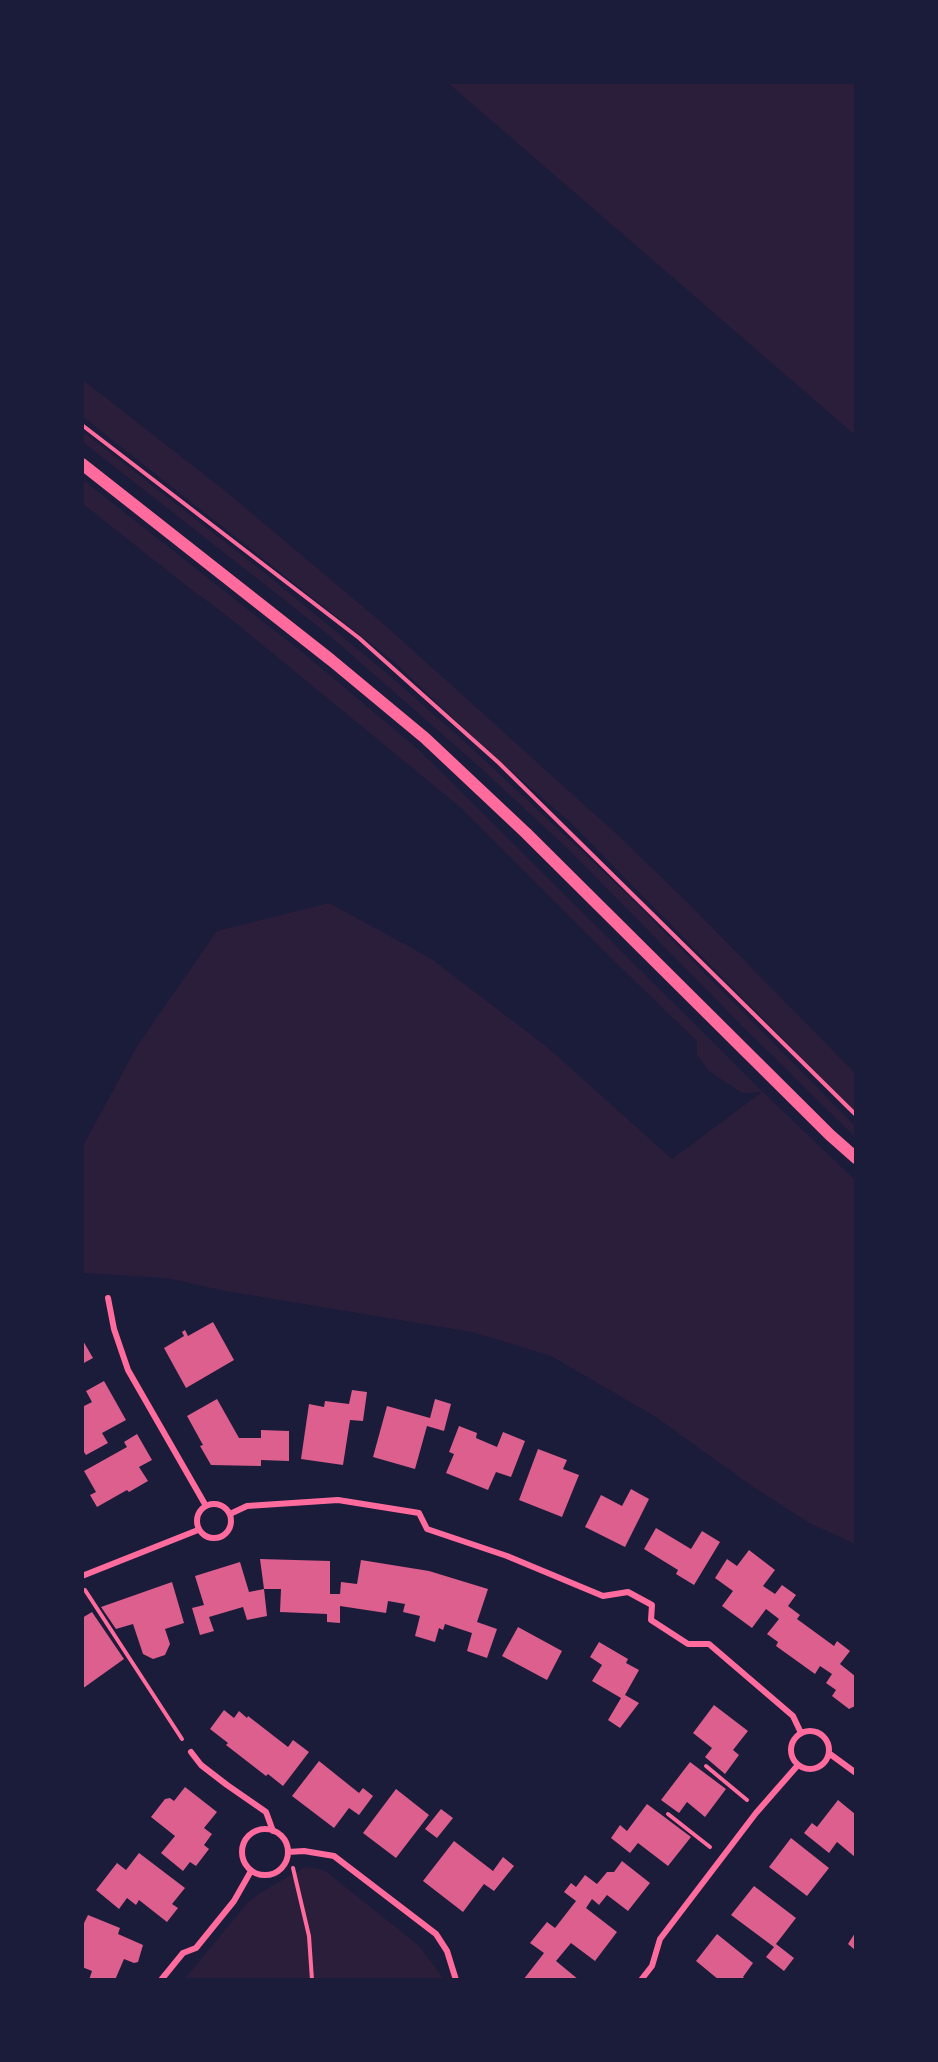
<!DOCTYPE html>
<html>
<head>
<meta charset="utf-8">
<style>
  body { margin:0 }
  #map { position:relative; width:938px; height:2062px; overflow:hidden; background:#1b1b3a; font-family:Commissioner,sans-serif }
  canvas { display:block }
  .frame { position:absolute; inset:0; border:84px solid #1b1b3a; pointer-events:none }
</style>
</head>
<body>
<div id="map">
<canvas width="938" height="2062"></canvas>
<div class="frame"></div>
</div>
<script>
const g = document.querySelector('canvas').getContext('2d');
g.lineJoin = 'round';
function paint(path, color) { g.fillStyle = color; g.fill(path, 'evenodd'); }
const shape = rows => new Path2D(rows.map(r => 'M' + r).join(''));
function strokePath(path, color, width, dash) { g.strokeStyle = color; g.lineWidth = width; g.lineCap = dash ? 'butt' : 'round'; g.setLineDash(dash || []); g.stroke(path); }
paint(shape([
  [448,83,855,83,855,435],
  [83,380,229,494,387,627,621,838,690,905,855,1073,855,1112,571,823,485,748,393,661,83,417],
  [82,431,266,574,388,674,476,752,628,895,855,1126,855,1137,745,1029,570,851,484,771,329,635,83,442],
  [82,479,307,656,419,750,763,1092,855,1180,855,1544,809,1523,749,1484,656,1417,551,1356,472,1332,220,1290,167,1278,83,1273,83,1146,137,1046,217,931,329,903,430,958,547,1047,672,1159,762,1092,742,1093,709,1071,697,1055,697,1041,610,957,460,807,226,615,188,587,83,504],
  [306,1867,324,1870,418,1945,444,1979,184,1980,248,1902,263,1891]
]), '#2a1e3b');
paint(shape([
  [213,1322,234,1360,186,1388,164,1348,184,1336,182,1332,185,1330,188,1336],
  [82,1339,93,1358,82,1364],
  [104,1381,126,1420,102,1433,108,1443,86,1455,82,1449,82,1407,92,1402,86,1391],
  [352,1390,367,1392,363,1421,350,1420,343,1465,301,1459,309,1404,324,1407,325,1401,349,1404],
  [217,1399,239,1438,261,1438,261,1430,289,1431,289,1461,261,1460,261,1466,211,1465,200,1446,203,1445,187,1416],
  [435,1399,451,1404,444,1431,427,1426,415,1469,373,1457,387,1406,430,1418],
  [459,1426,477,1433,476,1438,497,1447,503,1432,525,1441,511,1477,496,1472,488,1490,446,1473,454,1454,449,1452],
  [137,1434,152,1460,139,1467,148,1481,129,1492,127,1490,97,1507,90,1495,96,1492,84,1471,127,1447,124,1442],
  [538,1449,567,1460,563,1469,579,1475,562,1517,519,1500],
  [631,1489,649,1499,625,1547,585,1527,601,1495,622,1506],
  [656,1528,691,1549,702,1531,720,1542,694,1585,676,1574,678,1570,644,1549],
  [749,1550,775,1570,763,1586,775,1594,782,1585,796,1595,788,1606,800,1615,797,1619,834,1646,837,1641,850,1651,840,1664,855,1676,855,1706,849,1709,832,1696,836,1690,826,1683,832,1674,820,1666,815,1674,776,1646,778,1642,767,1634,779,1619,766,1609,752,1628,722,1606,733,1591,715,1578,727,1559,737,1566],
  [260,1559,330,1561,330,1594,340,1594,341,1582,357,1584,361,1560,429,1571,488,1589,477,1622,497,1629,487,1658,467,1651,472,1633,445,1624,443,1630,439,1628,435,1642,415,1636,420,1616,403,1612,405,1604,388,1601,386,1613,340,1606,340,1623,327,1622,327,1614,280,1612,281,1589,264,1589,267,1616,247,1620,243,1607,209,1617,214,1631,200,1635,192,1608,204,1605,195,1576,240,1562,249,1592,264,1589],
  [172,1582,184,1623,165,1629,170,1644,165,1655,153,1659,143,1654,133,1624,116,1629,101,1607],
  [92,1612,124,1659,82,1689,82,1618],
  [518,1627,562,1651,547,1680,502,1656],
  [599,1642,628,1659,626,1663,639,1670,625,1695,639,1703,620,1728,608,1720,621,1698,592,1681,602,1665,590,1657],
  [714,1705,748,1731,733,1750,739,1755,725,1774,705,1757,712,1748,693,1733],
  [224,1710,234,1718,239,1711,247,1718,248,1716,288,1747,293,1740,309,1752,283,1786,268,1774,266,1776,226,1745,228,1743,210,1729],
  [319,1761,359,1793,363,1788,373,1796,359,1815,349,1808,334,1828,292,1796],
  [690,1762,726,1789,705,1817,687,1802,679,1813,661,1800],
  [185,1787,217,1812,204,1828,212,1834,204,1845,209,1849,196,1866,190,1862,183,1871,161,1853,175,1836,151,1817,165,1799,170,1798,174,1801],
  [396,1789,429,1815,396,1858,363,1833],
  [838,1800,855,1814,855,1857,837,1842,829,1853,804,1833,812,1823,817,1827],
  [647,1804,691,1837,668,1866,638,1843,630,1853,611,1838,620,1825,627,1831],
  [441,1809,453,1818,437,1838,425,1829],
  [791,1838,829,1868,807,1896,769,1867],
  [454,1841,493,1871,503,1857,514,1866,494,1891,484,1884,463,1912,423,1881],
  [139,1853,185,1888,172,1904,178,1908,167,1922,139,1900,136,1905,127,1898,119,1909,96,1890,117,1863,126,1870],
  [622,1861,650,1883,628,1911,607,1895,599,1905,592,1899,586,1908,617,1932,595,1961,571,1943,556,1961,579,1980,523,1980,544,1953,530,1943,547,1922,555,1928,576,1901,564,1892,571,1883,576,1887,585,1875,597,1884,607,1872,614,1872],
  [754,1886,796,1918,776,1944,794,1958,784,1971,766,1957,774,1947,731,1915],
  [88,1915,120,1928,118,1934,143,1945,138,1962,134,1963,124,1959,115,1980,89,1980,92,1971,82,1967,82,1927],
  [855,1933,855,1950,848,1944],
  [717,1934,753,1963,743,1977,746,1980,719,1980,696,1961]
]), '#dd5f8e');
strokePath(shape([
  [82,425,359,638,499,763,856,1115],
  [85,1590,182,1739],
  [706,1766,747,1800],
  [668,1814,710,1847],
  [293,1868,309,1936,312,1980]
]), '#ff6b9d', 4);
strokePath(shape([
  [108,1298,114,1329,128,1370,206,1506],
  '197 1521a17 17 0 1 1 34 0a17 17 0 1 1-34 0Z',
  [230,1514,247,1506,338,1500,413,1512,419,1513,427,1529,507,1556,603,1596,628,1592,652,1605,651,1620,688,1644,709,1644,793,1716,801,1733],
  [82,1576,198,1530],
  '791 1750a19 19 0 1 1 38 0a19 19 0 1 1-38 0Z',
  [191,1752,201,1765,227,1785,266,1812,273,1831],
  [830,1754,856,1773],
  '242 1852a23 23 0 1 1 46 0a23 23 0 1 1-46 0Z',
  [288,1852,304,1851,334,1856,436,1934,447,1951,456,1980],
  [161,1980,183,1953,196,1948,234,1901,251,1871],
  [641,1980,652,1966,660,1939,756,1813,798,1765]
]), '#ff6b9d', 6);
strokePath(shape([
  [82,464,331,660,425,738,526,833,830,1135,856,1158]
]), '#ff6b9d', 12);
</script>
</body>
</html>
